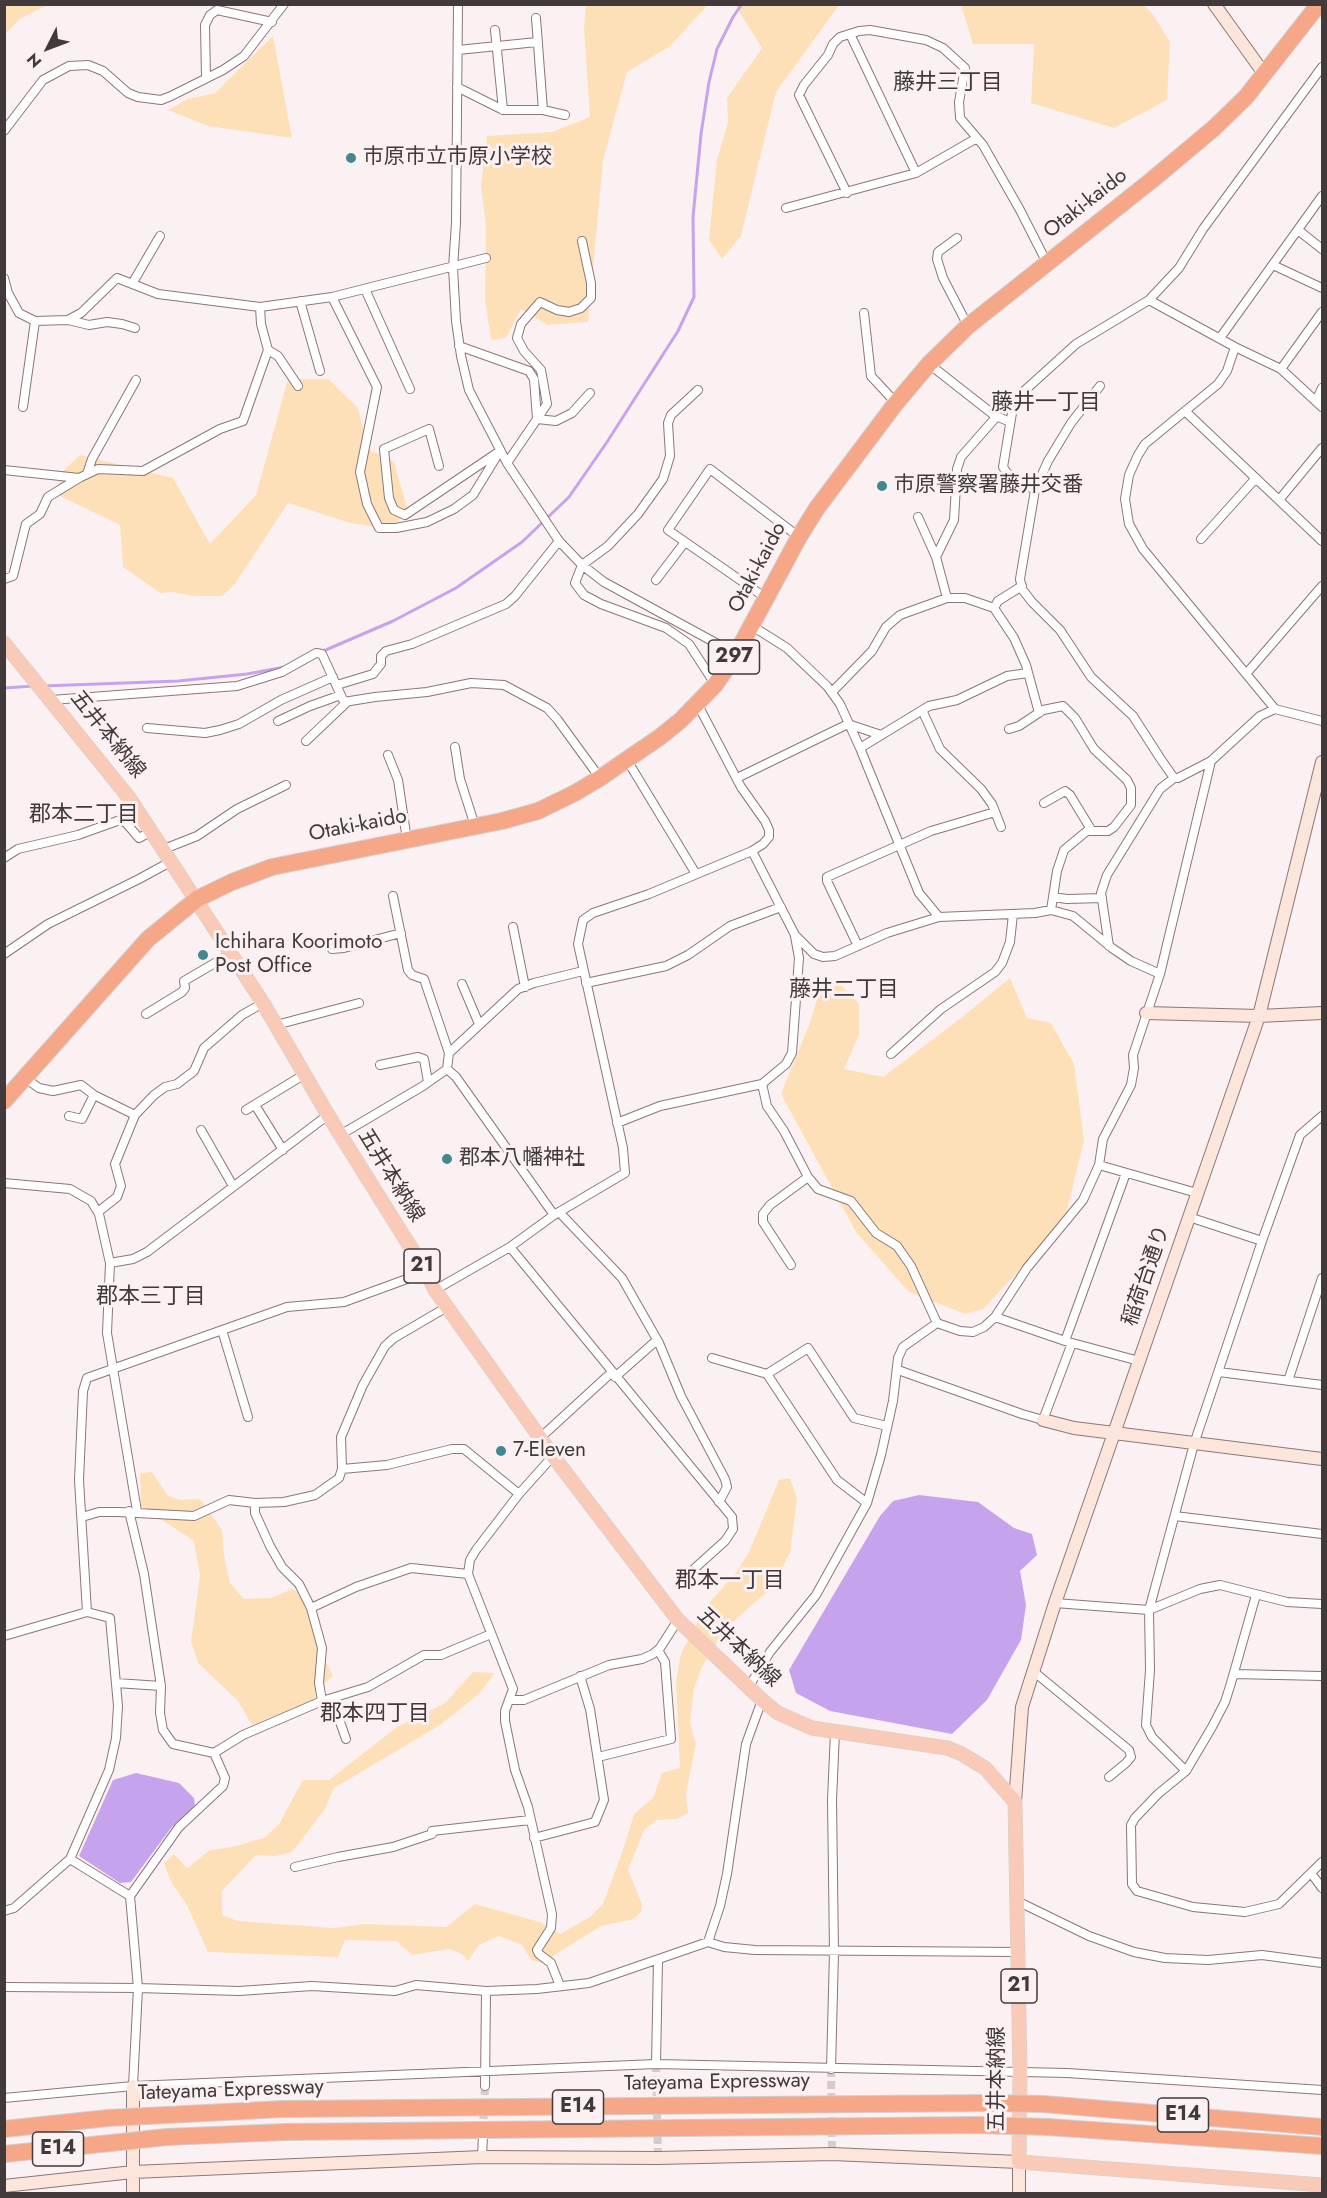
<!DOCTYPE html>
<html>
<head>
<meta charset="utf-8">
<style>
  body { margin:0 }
  #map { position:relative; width:1327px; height:2198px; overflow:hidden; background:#fcf1f2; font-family:Jost,sans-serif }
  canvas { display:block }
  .frame { position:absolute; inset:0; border:6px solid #42393a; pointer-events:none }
  .north { position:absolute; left:18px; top:18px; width:60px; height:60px; -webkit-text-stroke:4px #fcf1f2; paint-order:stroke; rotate:228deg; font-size:16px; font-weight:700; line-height:24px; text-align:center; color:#42393a }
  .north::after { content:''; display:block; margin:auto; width:21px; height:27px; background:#42393a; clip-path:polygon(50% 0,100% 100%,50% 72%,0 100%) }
</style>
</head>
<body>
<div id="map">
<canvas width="1327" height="2198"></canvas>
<div class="frame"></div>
<div class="north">N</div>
</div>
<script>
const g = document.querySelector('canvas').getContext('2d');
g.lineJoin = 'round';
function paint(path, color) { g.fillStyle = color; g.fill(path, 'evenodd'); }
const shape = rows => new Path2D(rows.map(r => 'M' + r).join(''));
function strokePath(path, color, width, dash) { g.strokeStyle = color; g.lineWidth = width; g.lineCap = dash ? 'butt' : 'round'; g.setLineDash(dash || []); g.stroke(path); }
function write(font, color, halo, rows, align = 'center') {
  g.font = font + ' Jost,"Noto Sans JP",sans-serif'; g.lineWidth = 6; g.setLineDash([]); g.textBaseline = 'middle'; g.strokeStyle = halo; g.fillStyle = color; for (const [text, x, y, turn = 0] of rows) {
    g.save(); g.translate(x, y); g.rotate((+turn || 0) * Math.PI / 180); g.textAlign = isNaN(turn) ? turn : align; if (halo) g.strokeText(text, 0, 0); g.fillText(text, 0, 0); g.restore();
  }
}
paint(shape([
  [5,4,48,4,48,5,21,18,5,34],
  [1032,4,1071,6,1077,4,1144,5,1152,13,1170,42,1167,100,1114,128,1031,103,1034,44,973,44,961,5],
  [586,5,708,5,669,47,627,72,603,161,588,322,547,325,521,309,506,338,491,340,485,300,486,227,481,185,487,136,552,132,590,117,584,29],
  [735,5,839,5,776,92,741,236,722,259,709,240,717,160,728,122,727,98,762,48],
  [273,36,292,138,208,126,168,110,188,99,215,93],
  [288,379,328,379,358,408,368,449,394,462,409,515,384,528,350,523,288,503,235,584,222,596,193,596,172,592,160,593,123,567,120,525,56,494,62,472,80,455,173,478,210,544,256,495],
  [1010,978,1027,1018,1051,1023,1074,1064,1084,1140,1064,1223,983,1309,965,1314,909,1292,856,1232,781,1094,811,1020,820,988,840,984,859,1004,859,1035,844,1069,883,1077,961,1018],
  [152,1472,168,1496,181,1500,200,1499,222,1530,224,1555,230,1583,244,1599,271,1598,292,1589,301,1594,317,1643,333,1676,316,1691,315,1699,252,1725,238,1701,198,1663,191,1641,200,1576,194,1541,141,1506,140,1473],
  [790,1478,797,1499,790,1553,772,1587,733,1622,719,1639,702,1667,694,1688,690,1723,696,1744,686,1793,688,1813,677,1819,657,1820,644,1830,628,1870,642,1904,641,1912,634,1919,601,1926,542,1963,531,1960,522,1945,499,1936,479,1945,468,1961,462,1954,450,1949,412,1955,396,1941,345,1940,338,1957,208,1952,187,1905,171,1882,164,1863,174,1854,187,1868,210,1850,232,1847,264,1838,279,1824,303,1780,329,1780,397,1727,445,1703,473,1672,495,1673,479,1694,440,1725,334,1788,325,1809,292,1852,276,1856,256,1855,222,1891,222,1915,238,1921,334,1928,365,1924,446,1927,475,1904,540,1922,560,1934,590,1917,603,1904,623,1850,634,1814,653,1798,662,1773,680,1768,676,1680,681,1654,704,1609,737,1571,749,1552,779,1480]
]), '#fee0b8');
paint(shape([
  [919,1495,978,1502,1014,1528,1032,1534,1037,1555,1020,1571,1026,1605,1021,1640,987,1700,952,1734,830,1711,796,1693,789,1670,880,1516,893,1501],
  [136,1773,179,1783,194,1798,195,1806,171,1828,131,1882,120,1883,79,1856,113,1780]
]), '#c6a3ed');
strokePath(shape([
  [321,652,393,621,456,588,522,542,569,497,607,442,678,331,694,297,693,217,701,134,709,82,717,49,733,17,742,4],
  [43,686,178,681,247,674,285,667],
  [4,688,34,686]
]), '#c6a3ed', 3);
strokePath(shape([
  [656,2064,658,2158],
  [831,2069,832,2154],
  [483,2131,485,2086]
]), '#d7cccd', 8, [8, 4]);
const street = shape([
  [458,4,456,223,453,268,456,321,461,356,469,390,507,463,559,541,582,565,604,582,736,654],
  [536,18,543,110],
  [495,30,503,110],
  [850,34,916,173],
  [458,50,537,42],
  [206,78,205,25,210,15,217,10,272,22],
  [457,87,503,110,543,110,565,115],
  [4,131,43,80,69,66,88,65,103,71,128,93,138,97,161,100,171,96,223,70,244,56,284,4],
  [847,193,799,95,804,85,828,55,833,44,840,37,859,31,870,30,926,40,943,48,965,68,959,102,960,118,983,145,1020,210,1047,263],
  [786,208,916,173,977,138],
  [1298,230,1322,249],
  [957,238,938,252,937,259,943,278,968,326],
  [582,241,591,283,591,298,581,308,569,312,557,310,540,302,521,324,517,338,524,351,541,370,547,404,537,419,556,421,572,413,590,393],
  [1273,265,1322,288],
  [4,278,8,293,19,313,35,321,68,320,81,313,117,278,158,294,260,307,332,297,486,258],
  [132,284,160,236],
  [365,289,410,389],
  [332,297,377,387,360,472,367,504,379,528,396,528,427,522,454,509,473,495,500,451],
  [1149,300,1235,347,1281,369,1322,407],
  [300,301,320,371],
  [864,313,871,376,896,403],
  [68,320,89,325,107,322,122,324,135,328],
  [1220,338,1322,196],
  [459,346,529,371,534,379,537,419,507,463],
  [1235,347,1227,371,1218,384,1145,444,1138,455,1129,475,1125,499,1129,524,1143,549,1275,709,1322,721],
  [268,350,278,356,298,386],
  [929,364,994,415,1010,422],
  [1281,369,1322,312],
  [1100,386,1071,423,1048,461,1035,490,1020,579,1022,589,1032,602,1060,630,1091,677,1133,716,1160,758,1174,778],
  [698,390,671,415,668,423,670,456,663,479,638,514,608,546,582,565,575,583,584,595,601,604,666,628,689,644,715,684],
  [1316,401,1322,388],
  [23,407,35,321],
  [1185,411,1322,541],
  [439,466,429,429,384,449,389,498,394,510,405,515,497,453],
  [4,470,79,478],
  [87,474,92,459,136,380],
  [1035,490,1007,473,1003,467,1012,413,1023,392,1076,344,1149,300,1179,268,1203,229,1322,67],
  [1279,500,1322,448],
  [918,517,936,557],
  [1201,539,1256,478],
  [4,579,13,576,26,524,40,514,48,497,79,478,98,469,143,471,220,429,243,421,268,350,261,324,260,307],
  [656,580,685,542],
  [766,598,668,530,710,469,799,537],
  [947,598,936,557,954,520,957,469,961,457,997,416],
  [994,608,998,601,1022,586],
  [752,626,787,648,827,686,840,704,860,748,919,893,939,917],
  [1246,674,1322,586],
  [337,685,373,674,381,664,381,656,386,651,412,644,506,604,515,596,559,541],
  [832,692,872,651,886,627,900,615,947,598,965,598,994,608,1014,638,1026,665,1039,713],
  [51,700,237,686,282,672,316,653,322,654,344,702,375,697,427,692,471,683,504,685,547,708,557,719,600,778],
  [922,710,940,749,981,789,992,804,1001,827],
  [278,721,310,706,341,695],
  [147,728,205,733,220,730,239,724,281,700,333,677],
  [1009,729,1019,726,1043,710,1063,706,1075,718,1094,749,1127,780,1131,788,1131,805,1114,827,1108,831,1087,831,1064,850,1057,871,1051,910],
  [306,741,346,703],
  [455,747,460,779,475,826],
  [860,748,929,706,957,700,1007,676,1028,673],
  [388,755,398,780,407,840],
  [627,760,696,874],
  [737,778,848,724,881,735],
  [1044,803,1065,791,1070,795,1092,831],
  [164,849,197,836,237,809,286,785],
  [752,851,795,935,814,954,823,957,835,956,887,933,939,917,1035,913,1051,910,1073,916,1112,948,1131,961,1160,974],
  [4,858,18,849,78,835,120,820,126,823,139,838,152,831],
  [393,896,408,970,412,975,424,979,449,1053],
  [1053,897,1067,899,1102,898],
  [513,927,525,987],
  [858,946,827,881,827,877,931,831,995,812],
  [1109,946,1101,893,1107,875,1160,789,1174,778,1178,778,1211,761,1260,716,1275,709],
  [332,949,344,948,401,933],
  [4,954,48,924,139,879,172,861],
  [586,983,666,966,688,955,730,926,781,907],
  [462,984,479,1024],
  [146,1014,182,992,185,988,184,981,232,953],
  [276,1025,359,1003],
  [891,1054,941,1009,995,972,1002,963,1010,942,1013,914],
  [380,1065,418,1057,424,1059,428,1082],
  [447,1069,456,1077,554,1215],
  [447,1069,449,1053,518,989,534,983,583,971],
  [25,1078,39,1088,53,1091,81,1085,94,1095,135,1115],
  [762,1084,767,1106,784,1131,808,1177,818,1189,851,1201,876,1233,897,1246,911,1266,937,1323,960,1331,973,1332,984,1327,995,1317,1027,1268,1083,1200,1099,1165,1103,1139,1131,1085,1134,1068,1133,1055,1160,974,1211,761],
  [255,1105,283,1150],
  [246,1110,305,1074],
  [69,1116,82,1119,94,1095],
  [617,1123,660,1106,762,1084,786,1064,792,1053,799,958,795,936],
  [201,1130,233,1186],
  [340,1135,423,1086,447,1069],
  [1099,1165,1197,1193],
  [4,1183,70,1189,91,1201,99,1214,110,1263,107,1333,137,1511],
  [98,1212,117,1197,121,1186,115,1164,135,1115,154,1095,165,1087,177,1084,194,1071,204,1048,242,1015,263,1003],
  [559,1212,622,1278,659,1343,681,1396,725,1479,727,1487,719,1502],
  [1189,1217,1262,1241],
  [510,1247,732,1517,733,1529,725,1541,695,1568],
  [110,1263,133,1259,147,1252,328,1115],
  [791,1265,763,1222,763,1214,770,1205,808,1177],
  [435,1290,510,1247,554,1215,625,1173,623,1148,578,944,583,920,593,913,649,894,752,851,763,844,769,837,769,830,765,821,741,787,698,705],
  [995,1317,1065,1341,1139,1361],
  [222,1330,248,1417],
  [1065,1341,1126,1173],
  [712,1358,767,1374,837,1480,867,1503],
  [898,1370,1022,1414,1043,1420,1072,1343],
  [1219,1372,1322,1385],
  [767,1374,808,1348,854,1418,887,1426],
  [615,1377,657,1340],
  [1288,1381,1322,1278],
  [540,1438,612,1372],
  [553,1456,519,1494,476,1550,470,1560,468,1574,513,1689,505,1711,505,1721,515,1770,528,1807,552,1914,551,1928,537,1950,539,1954,551,1963,560,1986],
  [342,1469,387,1465,452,1449,464,1449,519,1494],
  [255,1503,255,1513,270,1546,282,1567,299,1584,311,1608,322,1648,319,1683,322,1701],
  [129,1511,144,1574,157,1660,161,1686,160,1713,163,1730,173,1744,214,1753,243,1735,322,1701,368,1687,424,1655,441,1655,491,1634],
  [1175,1516,1322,1534],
  [82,1517,99,1512,118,1512,194,1516,229,1500,255,1503,284,1502,315,1495,339,1478,342,1469,341,1437,363,1385,385,1346,394,1338,447,1307],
  [1256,1595,1231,1683,1225,1702,1212,1727,1186,1771,1158,1794,1135,1818,1131,1825,1132,1884,1137,1891,1193,1907,1245,1912,1279,1904,1322,1862],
  [1055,1603,1149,1610,1200,1589,1220,1585,1287,1602,1322,1604],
  [311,1608,356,1587,411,1568,468,1574],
  [87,1612,79,1480,83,1391,87,1378,287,1307,344,1302,426,1272],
  [4,1636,87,1612,110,1618,118,1706,116,1738,109,1770,70,1859,14,1908,4,1911],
  [1033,1671,1129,1750,1131,1757,1126,1763,1109,1777],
  [1234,1674,1322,1676],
  [116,1683,161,1686],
  [748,1688,770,1652,816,1595,867,1503,881,1455,893,1401,898,1358,903,1347,937,1323],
  [332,1699,346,1739],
  [510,1700,524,1700,609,1665,642,1659,653,1654,660,1648,678,1620],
  [598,1757,671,1739,665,1662,658,1650],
  [1186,1771,1152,1737,1146,1725,1150,1670,1149,1610,1194,1444,1262,1241,1300,1135,1322,1116],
  [432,1831,530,1820],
  [534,1838,595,1822,604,1800,590,1709,580,1676],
  [70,1859,130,1896],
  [295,1867,338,1857,393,1847,432,1834],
  [1311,1873,1322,1888],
  [1017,1901,1089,1936,1134,1952,1165,1958,1208,1960,1262,1955,1322,1963],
  [708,1942,720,1906,727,1874,746,1744,762,1700],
  [4,1987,138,1988,239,1991,312,1986,395,1991,416,1985,486,1991,537,1989,589,1983,708,1942,724,1947,755,1950,1018,1952],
  [656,2064,658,1960],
  [831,2069,834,1952,832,1800,835,1732],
  [133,2086,138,1988,130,1896,179,1827,223,1786,225,1778,214,1753],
  [485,2086,486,1991],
  [4,2098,133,2086,656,2064,1067,2073,1322,2090],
  [482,2157,483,2135]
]);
const secondary = shape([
  [1214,4,1265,75],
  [1146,1013,1259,1016,1322,1013],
  [1043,1420,1074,1428,1322,1459],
  [1015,1802,1022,1707,1055,1603,1259,1016,1322,762],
  [4,2186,133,2172,482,2157,658,2158,832,2154,1019,2162,1019,2194],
  [133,2194,133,2086]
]);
const primary = shape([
  [4,643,130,799,263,1003,328,1115,426,1272,435,1290,553,1456,678,1620,762,1700,778,1713,812,1728,947,1748,960,1753,985,1768,1015,1802,1020,2072,1019,2162,1322,2185]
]);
const highway = shape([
  [4,1101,148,939,197,899,232,882,272,867,502,821,538,811,575,793,600,778,660,737,681,720,715,685,736,654,799,537,817,508,896,403,929,364,968,326,1152,180,1214,128,1246,97,1319,4],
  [1043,2104,1322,2127],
  [167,2115,283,2109,989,2103],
  [1048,2127,1322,2146],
  [4,2129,108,2118],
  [167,2137,285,2132,976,2125],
  [4,2154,111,2143]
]);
strokePath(street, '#8c7678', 10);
strokePath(secondary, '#8c7678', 14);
strokePath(primary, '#d2cfd0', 15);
strokePath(highway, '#d2cfd0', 18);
strokePath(street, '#fff', 8);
strokePath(secondary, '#fce5db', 12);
strokePath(primary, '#f9cab7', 14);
strokePath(highway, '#f5a787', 16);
const highwayBridge = shape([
  [989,2103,1043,2104],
  [108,2118,167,2115],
  [976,2125,1048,2127],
  [111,2143,167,2137]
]);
strokePath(highwayBridge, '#d2cfd0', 18, []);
strokePath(highwayBridge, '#f5a787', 16);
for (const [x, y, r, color] of [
  [351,158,6,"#428892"],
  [882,486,6,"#428892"],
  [203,955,6,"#428892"],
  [447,1159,6,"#428892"],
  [501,1451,6,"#428892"]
]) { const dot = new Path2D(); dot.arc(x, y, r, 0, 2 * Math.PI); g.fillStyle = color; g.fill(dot); strokePath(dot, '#fcf1f2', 2); }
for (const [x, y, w] of [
  [734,657,51],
  [422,1266,36],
  [1019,1986,36],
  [578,2107,51],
  [1183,2115,51],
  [58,2149,51]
]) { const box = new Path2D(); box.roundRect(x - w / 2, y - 17, w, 34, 4.5); g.fillStyle = '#fcf1f2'; g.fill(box); strokePath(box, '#42393a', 1.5); }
write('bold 20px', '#42393a', null, [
  ["297",734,657],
  ["21",422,1266],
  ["21",1019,1986],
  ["E14",578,2107],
  ["E14",1183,2115],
  ["E14",58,2149]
]);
write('21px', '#42393a', '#fcf1f2', [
  ["市原市立市原小学校",363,158],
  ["市原警察署藤井交番",894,486],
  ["Ichihara Koorimoto",215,943],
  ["Post Office",215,967],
  ["郡本八幡神社",459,1159],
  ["7-Eleven",513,1451]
], 'left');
write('21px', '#42393a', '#fcf1f2', [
  ["Otaki-kaido",1086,204,-38],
  ["Otaki-kaido",758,568,-62],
  ["五井本納線",107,735,51],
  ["Otaki-kaido",358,826,-11],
  ["五井本納線",390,1176,58],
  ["稲荷台通り",1147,1276,-71],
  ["五井本納線",738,1648,43],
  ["五井本納線",998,2079,-90],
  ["Tateyama Expressway",717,2083,-1],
  ["Tateyama Expressway",231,2091,-2]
]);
write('22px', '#42393a', '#fcf1f2', [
  ["藤井三丁目",948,84],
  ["藤井一丁目",1046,404],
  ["郡本二丁目",84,816],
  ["藤井二丁目",844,991],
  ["郡本三丁目",151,1298],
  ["郡本一丁目",730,1582],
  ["郡本四丁目",375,1715]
]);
</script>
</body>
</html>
